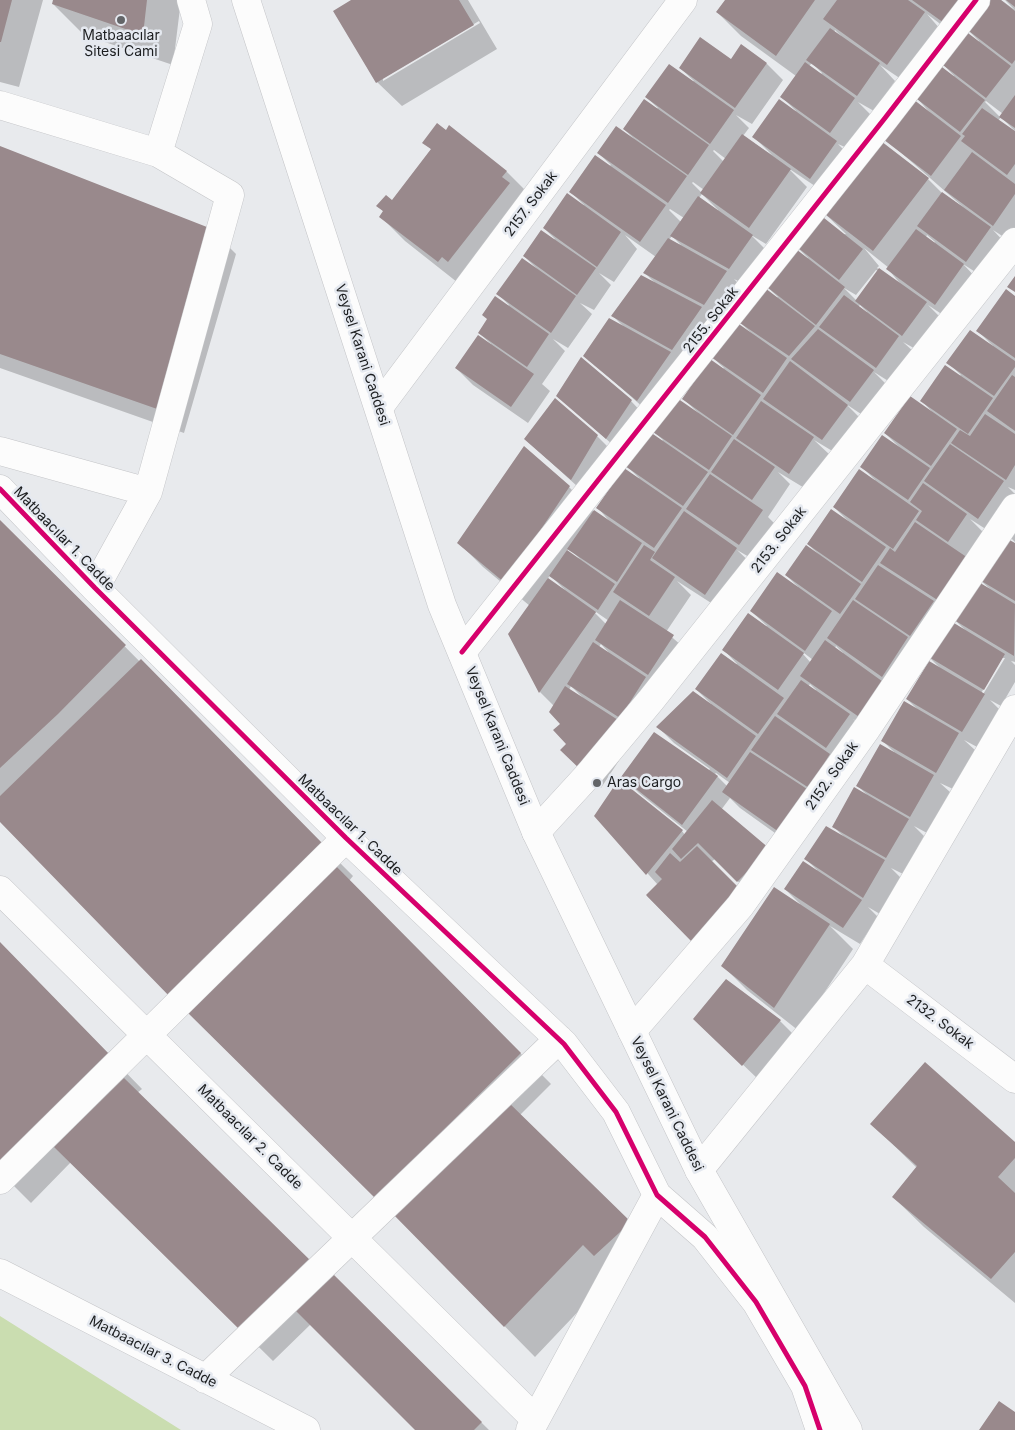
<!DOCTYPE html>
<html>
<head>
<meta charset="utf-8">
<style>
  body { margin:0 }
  canvas { display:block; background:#e8eaed }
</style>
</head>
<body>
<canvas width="1015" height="1430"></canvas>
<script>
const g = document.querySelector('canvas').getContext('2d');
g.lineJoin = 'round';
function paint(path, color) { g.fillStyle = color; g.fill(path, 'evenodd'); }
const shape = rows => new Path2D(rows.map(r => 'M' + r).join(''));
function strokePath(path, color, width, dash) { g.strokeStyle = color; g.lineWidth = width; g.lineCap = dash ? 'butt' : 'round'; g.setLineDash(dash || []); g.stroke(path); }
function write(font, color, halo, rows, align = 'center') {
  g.font = font + ' Inter,sans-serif'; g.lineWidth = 5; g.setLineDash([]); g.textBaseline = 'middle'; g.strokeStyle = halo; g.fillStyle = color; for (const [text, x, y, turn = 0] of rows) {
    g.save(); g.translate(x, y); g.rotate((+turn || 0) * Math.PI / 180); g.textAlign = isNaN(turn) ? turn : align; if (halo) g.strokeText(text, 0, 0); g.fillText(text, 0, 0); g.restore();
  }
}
paint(shape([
  [0,1316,181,1430,0,1430]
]), '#caddb0');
paint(shape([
  [0,0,43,0,19,87,0,82],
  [54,0,181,0,173,65,84,35,53,4],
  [353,0,468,0,497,49,402,106,377,82,335,11],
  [479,21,480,23,383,81,383,78],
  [726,0,1001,0,1015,10,1015,131,1001,117,998,121,1015,133,1015,234,1010,241,993,230,1007,245,983,277,963,264,980,282,952,321,928,305,942,319,919,351,903,342,915,353,893,384,874,372,889,387,867,418,846,404,864,422,839,455,814,440,830,455,806,489,778,472,790,484,768,517,779,528,756,561,737,550,753,565,722,610,677,581,691,595,666,632,690,653,665,690,648,681,662,695,601,788,562,750,568,744,554,706,540,692,509,634,530,606,483,567,459,543,569,487,594,512,611,523,598,508,639,478,627,466,663,440,652,430,698,413,684,399,724,368,712,357,751,333,739,321,778,297,764,284,808,258,794,244,846,234,822,211,928,179,943,194,963,207,881,135,932,115,915,96,954,76,941,62,959,38,927,14,941,30,904,81,880,65,895,81,874,111,858,102,871,115,847,148,838,144,853,159,827,194,788,168,807,187,766,244,751,235,768,252,746,285,734,279,743,288,721,321,708,315,717,325,689,366,676,359,686,370,654,417,584,355,623,326,613,316,654,282,645,273,656,257,625,235,637,249,614,282,599,273,611,285,594,310,580,303,592,314,568,348,553,339,565,351,542,384,550,391,528,423,473,385,456,368,491,344,479,333,509,305,498,294,537,269,524,256,555,239,544,228,584,205,571,192,611,165,598,153,634,139,624,129,658,108,646,97,694,81,680,68,731,60,767,64,783,80,752,124,736,115,749,128,743,136,772,155,754,137,796,111,782,97,796,76,741,36,717,12],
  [967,29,979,41,978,43,965,33],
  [835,30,841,36,840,37,834,32],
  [812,63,822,73,821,74,809,66],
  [986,101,1003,114,1000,117,985,102],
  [714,150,726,159,724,162,713,151],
  [693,182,704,190,702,193,692,183],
  [702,194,718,210,717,211,699,198],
  [670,209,684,218,681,222,669,210],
  [927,235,935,242,934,243,926,237],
  [672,236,681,245,669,240],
  [864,248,889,268,888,269,903,287,877,268,879,266],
  [876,270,878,271,857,301,844,288,856,295],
  [860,305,867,312,866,313,858,307],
  [569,548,580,559,566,552],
  [550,575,565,590,547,580],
  [596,612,609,621,606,624,595,613],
  [601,644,609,653,599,647],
  [571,686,583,698,569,690],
  [1005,0,1015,0,1015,10],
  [449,127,507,172,531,196,462,286,405,241,381,217,384,212,378,206,392,201,432,150,424,143,446,132],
  [0,147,212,230,236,254,184,433,0,368],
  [1015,297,1015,490,1008,487,1015,494,1015,505,995,535,970,519,983,532,1015,545,1015,662,1011,661,1015,665,1015,682,1001,706,990,700,1001,711,979,748,964,740,975,750,953,789,940,783,950,792,927,833,914,826,924,836,903,874,891,868,901,878,880,914,868,907,878,917,860,944,830,926,853,949,799,1031,747,990,723,966,800,904,785,889,817,870,806,859,844,837,834,827,867,795,858,786,894,752,883,741,917,709,907,699,940,668,928,656,887,686,902,701,879,735,853,719,866,731,796,848,740,808,730,798,721,810,785,867,755,898,715,859,711,862,757,907,708,957,647,896,658,885,596,816,682,831,685,835,688,832,639,793,623,777,708,771,710,769,674,743,658,727,711,704,696,689,737,664,724,650,767,626,751,611,798,587,786,575,819,555,808,544,848,521,834,507,875,480,862,467,899,447,885,433,933,413,922,401,961,375,948,363,993,346,978,331],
  [980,580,990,589,978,583],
  [955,620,965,630,948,621],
  [836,646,843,653,842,654,835,648],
  [804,653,813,660,811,663,803,654],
  [1002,658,1005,658,982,696,980,695],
  [810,684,816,690,815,691,808,687],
  [716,773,730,783,727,786,715,774],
  [558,396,631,401,647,418,623,454],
  [597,436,614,453,588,496,525,439],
  [0,521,353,876,349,881,551,1084,520,1115,647,1239,535,1357,407,1227,173,998,0,821],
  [1015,526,1015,542,1009,536],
  [0,943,142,1089,137,1093,311,1263,332,1275,489,1430,417,1430,311,1324,273,1361,71,1162,31,1203,0,1172],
  [780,1021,796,1037,760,1081,712,1035],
  [872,1124,1015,1144,1015,1303,924,1227,893,1197,917,1168]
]), '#0003');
paint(shape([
  [0,0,12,0,1,42,0,42],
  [53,0,147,0,143,35,52,4],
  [351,0,459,0,474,25,376,83,333,11],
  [725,0,815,0,776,56,716,12],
  [837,0,908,0,925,12,887,65,823,19],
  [912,0,960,0,944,23],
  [986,0,1001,0,1015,11,1015,60,1012,64,965,28],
  [1006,0,1015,0,1015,7],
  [830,28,880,63,857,96,806,60],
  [964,30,1011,66,986,98,939,62],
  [700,37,731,59,741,44,767,63,735,108,679,68],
  [805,62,855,98,830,133,780,97],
  [669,64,734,110,710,144,645,97],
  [938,64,985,100,960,132,913,96],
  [1015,95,1015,128,999,117],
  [909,96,961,136,931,176,879,136],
  [644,99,709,145,688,175,623,129],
  [779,99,837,141,810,179,752,137],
  [982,108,1015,131,1015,164,1007,175,961,141,965,136,962,134],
  [437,123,446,130,449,125,507,171,502,177,510,183,448,262,442,257,438,262,379,217,383,211,376,206,386,195,392,200,431,149,422,143],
  [616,126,687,176,668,203,597,153],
  [742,134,791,169,749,228,700,193],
  [877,138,929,178,873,251,821,211],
  [0,146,212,229,160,410,0,354],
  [972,152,1015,184,1015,194,993,226,944,190],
  [595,155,666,205,640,242,569,192],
  [942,192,991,227,966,262,917,226],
  [567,193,621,232,597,267,543,228],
  [698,196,753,235,729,269,670,236],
  [819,214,863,249,839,280,793,244],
  [916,229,964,264,935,305,886,269],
  [541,230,596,268,577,295,523,256],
  [668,238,727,271,704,305,643,273],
  [792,246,845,287,816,325,763,284],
  [522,258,576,296,551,333,496,294],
  [879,268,927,302,902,336,855,301],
  [641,275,702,307,672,350,611,316],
  [1015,276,1015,292,1007,287],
  [761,285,815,326,789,356,737,321],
  [1006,289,1015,296,1015,358,976,331],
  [844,295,899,336,876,368,819,327],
  [495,296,549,334,527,367,478,333,487,319,482,315],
  [609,318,671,352,637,401,583,356],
  [736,322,787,358,763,393,711,357],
  [818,329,874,370,850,402,791,359],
  [970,330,1015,361,1015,367,994,396,946,363],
  [478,335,534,374,511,407,455,368],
  [581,357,632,400,606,439,556,396],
  [710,359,761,395,733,435,682,399],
  [790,361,848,405,822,440,763,399],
  [945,365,993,398,968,434,920,401],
  [1012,375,1015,377,1015,431,987,411],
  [674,396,732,436,709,470,650,430],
  [910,396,957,429,931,466,884,433],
  [555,398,598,435,571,480,524,439],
  [761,401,814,437,789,474,736,438],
  [985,414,1015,434,1015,465,1006,480,951,443,960,430,970,436],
  [650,432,708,472,683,506,625,466],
  [882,435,930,468,908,500,860,467],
  [734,439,775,467,752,500,711,472],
  [950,444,1004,481,978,519,924,481],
  [524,446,570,486,505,583,457,543],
  [624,468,682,508,654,548,596,508],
  [859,469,919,511,893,549,833,507],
  [710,474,763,510,739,545,686,509],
  [923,483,967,514,948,542,916,520,922,511,910,502],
  [831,509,886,547,862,582,807,544],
  [594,510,642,543,617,582,567,549],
  [684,511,737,548,705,595,652,558],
  [0,520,126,645,58,714,0,768],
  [915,522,968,558,939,601,880,563,890,548,895,552],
  [1004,537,1015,543,1015,601,978,579],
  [644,545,655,552,650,560,675,577,649,616,613,592],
  [806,545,861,584,840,614,785,575],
  [567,550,615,584,598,610,549,576],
  [878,565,934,601,910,636,855,599],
  [777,572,832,611,805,651,750,611],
  [548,578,596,612,539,693,508,634],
  [977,581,1015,604,1014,656,954,620],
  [620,600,674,635,648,675,595,640],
  [853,600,908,637,882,677,827,638],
  [748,613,804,653,778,690,722,650],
  [949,620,1005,654,984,690,927,656],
  [825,640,886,684,862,719,800,676],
  [593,642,646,677,620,718,567,684],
  [721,653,784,698,758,734,695,689],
  [141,659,324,845,172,999,0,822,0,796],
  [929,661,985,694,962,732,906,699],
  [801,680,850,714,826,748,777,714],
  [565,686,618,720,584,773,560,750,566,744,553,730,560,724,549,712],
  [693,691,756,736,727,778,656,727],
  [904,701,959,733,936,773,881,741],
  [775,716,830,754,809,788,751,750],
  [654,732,718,776,682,825,621,777],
  [880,744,934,775,910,817,856,786],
  [750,752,807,789,779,832,722,792],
  [619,779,683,830,646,875,594,816],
  [854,787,909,819,886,858,832,827],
  [712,800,770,849,737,882,698,843,681,859,672,849],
  [826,826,885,860,863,898,804,859],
  [697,846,741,890,691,941,646,895,662,879,655,872,670,853,680,862],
  [329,859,521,1053,375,1198,182,1007],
  [803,861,862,900,843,928,784,889],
  [774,887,830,924,774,1008,721,966],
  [0,942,112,1057,0,1173],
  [726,979,781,1020,742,1066,693,1019],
  [925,1062,1015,1142,1015,1158,998,1177,1015,1193,1015,1252,991,1279,892,1197,917,1166,870,1124],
  [124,1078,312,1262,241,1331,54,1147],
  [505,1099,631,1222,594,1256,583,1245,504,1327,388,1209],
  [332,1273,482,1422,474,1430,415,1430,295,1310],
  [999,1401,1015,1412,1015,1430,979,1430]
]), '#99898c');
const minor = shape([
  [0,105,158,153,198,24,191,0],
  [379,407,683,0],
  [0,451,148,492,95,588],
  [0,489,95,588,346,838,564,1044,616,1112,657,1195,705,1237,756,1302,805,1386,820,1430],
  [148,492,230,195,158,153],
  [462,652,885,118,976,0],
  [536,832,590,773,651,700,1015,242],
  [0,890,535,1419],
  [865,965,1015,1079],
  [632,1031,740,906,867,728,1015,508],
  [699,1170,865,965,1015,709],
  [0,1180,346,838],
  [0,1273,306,1430],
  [205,1379,559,1039],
  [530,1430,657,1195]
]);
const major = shape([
  [246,0,442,605,536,832,699,1170,848,1430]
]);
strokePath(minor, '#c4c5c8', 29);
strokePath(major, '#c4c5c8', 29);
strokePath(minor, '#fcfcfc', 28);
strokePath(major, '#fcfcfc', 28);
strokePath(shape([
  [0,489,95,588,346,838,564,1044,616,1112,657,1195,705,1237,756,1302,805,1386,820,1430],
  [462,652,885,118,976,0]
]), '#d6006c', 5);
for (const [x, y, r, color] of [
  [121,20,5,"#636568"],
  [597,783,5,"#636568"]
]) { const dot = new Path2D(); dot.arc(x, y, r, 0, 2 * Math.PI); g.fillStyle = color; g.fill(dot); strokePath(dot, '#e5e9f0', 2); }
write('14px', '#1c1e20', '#e5e9f0', [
  ["Matbaacılar",121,36],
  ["Sitesi Cami",121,52],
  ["Aras Cargo",607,783,"left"]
]);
write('14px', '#1c1e20', '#e5e9f0', [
  ["2157. Sokak",531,204,-53],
  ["2155. Sokak",711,320,-52],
  ["Veysel Karani Caddesi",362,355,72],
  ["Matbaacılar 1. Cadde",64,539,46],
  ["2153. Sokak",779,540,-52],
  ["Veysel Karani Caddesi",497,736,68],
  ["2152. Sokak",832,776,-55],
  ["Matbaacılar 1. Cadde",350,825,44],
  ["2132. Sokak",940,1022,37],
  ["Veysel Karani Caddesi",667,1104,64],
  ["Matbaacılar 2. Cadde",250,1137,45],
  ["Matbaacılar 3. Cadde",153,1352,27]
]);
</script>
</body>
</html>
